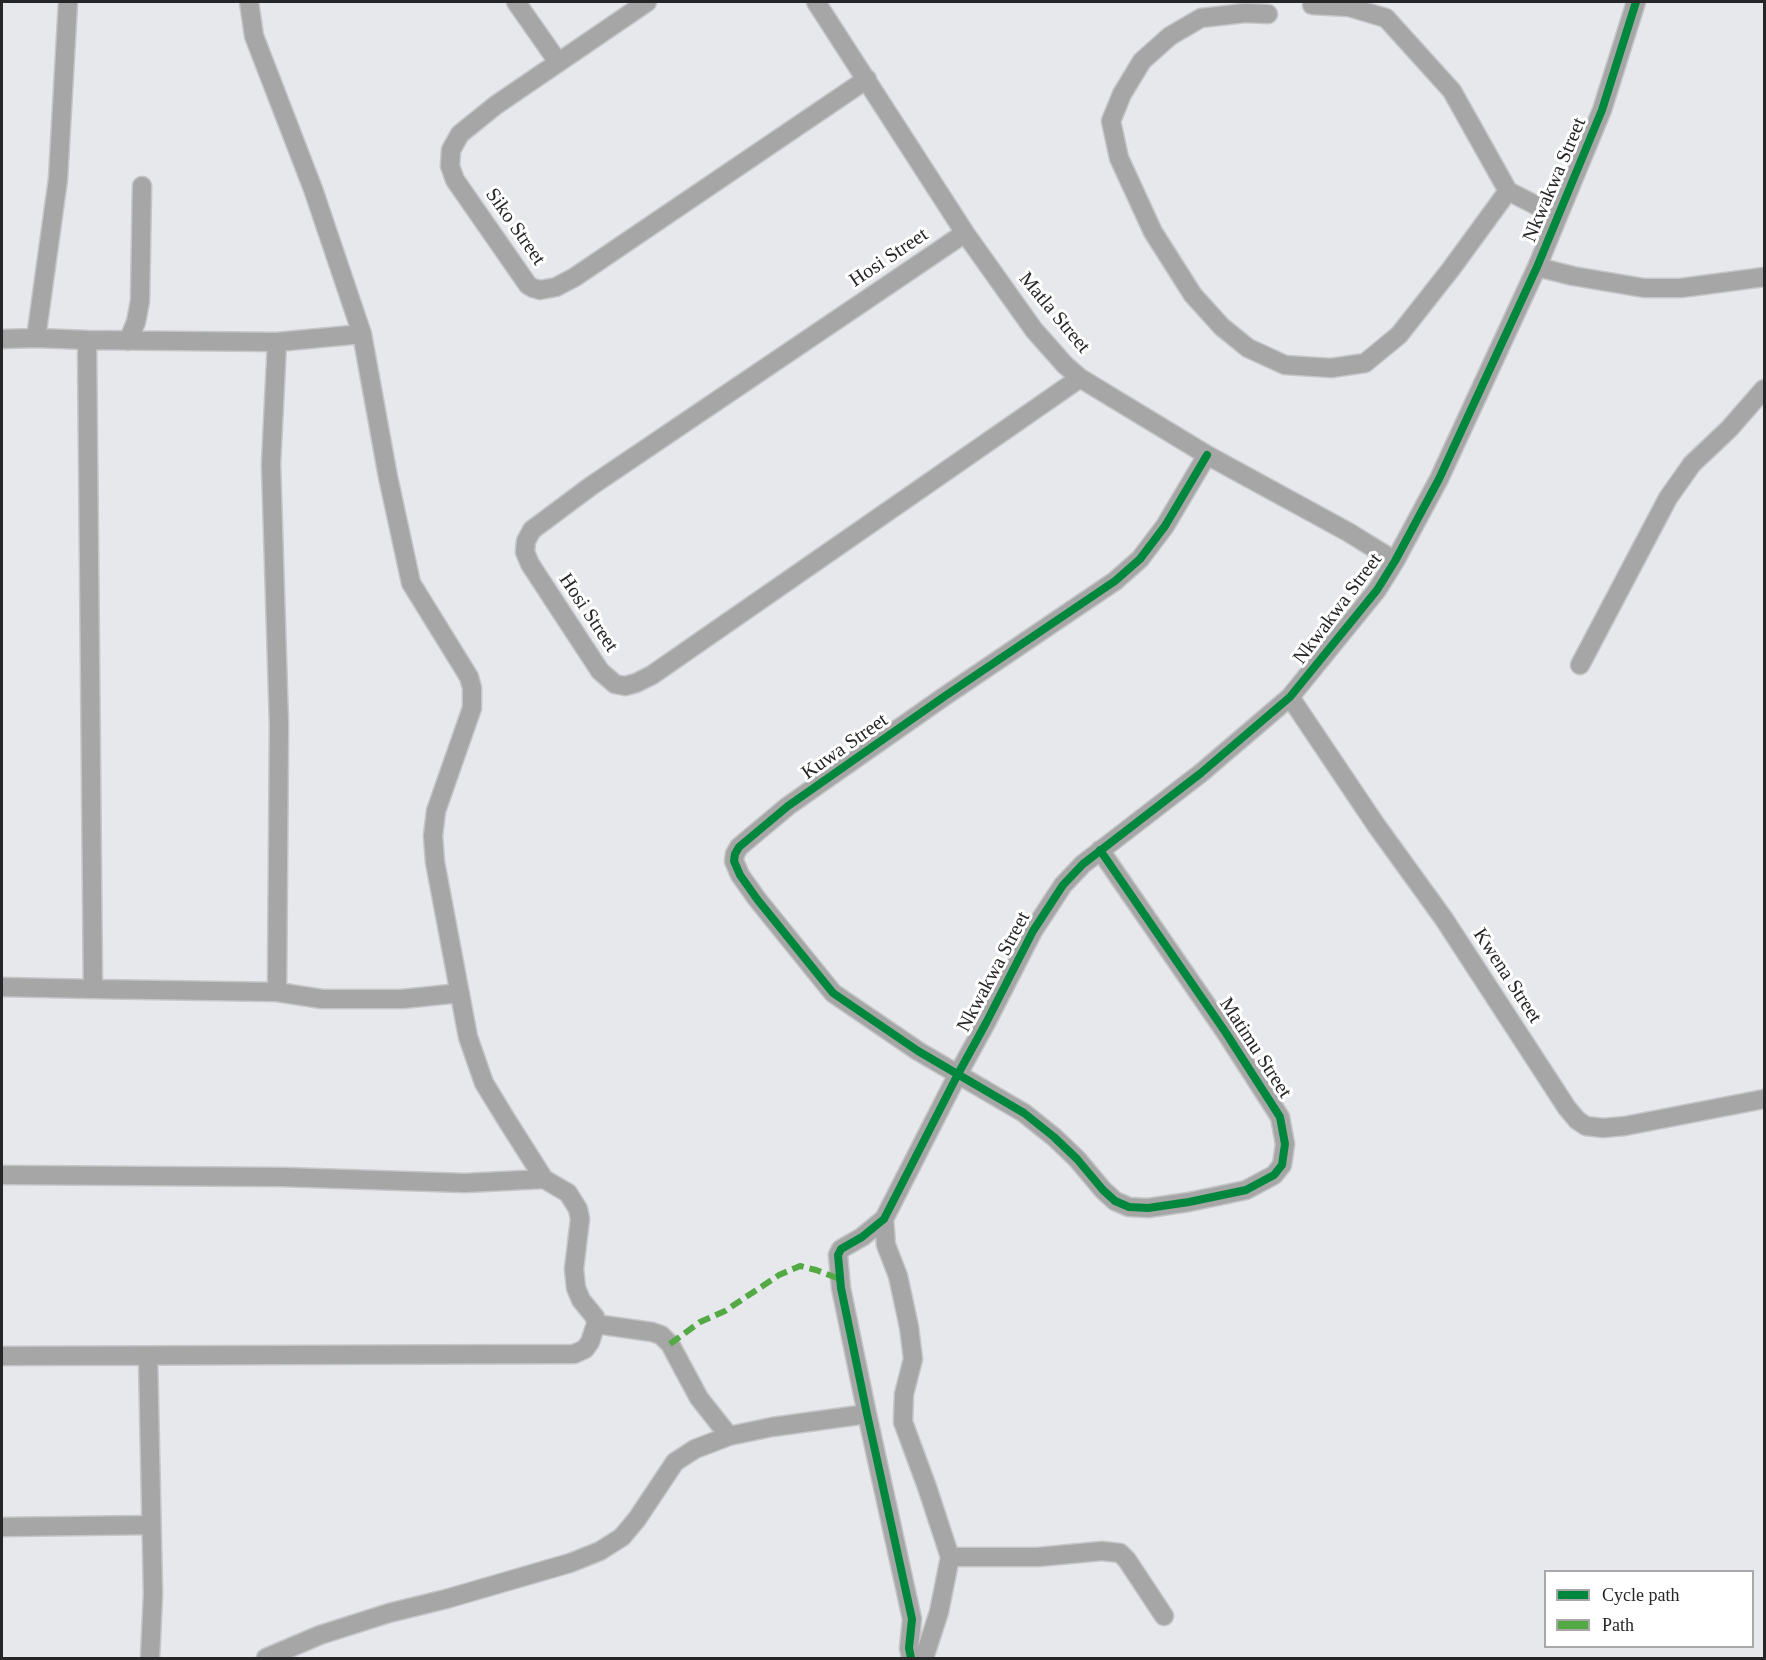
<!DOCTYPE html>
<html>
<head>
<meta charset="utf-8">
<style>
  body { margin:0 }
  #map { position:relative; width:1766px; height:1660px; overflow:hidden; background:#e7e8ec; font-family:Georgia,serif }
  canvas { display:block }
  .frame { position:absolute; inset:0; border:3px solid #262628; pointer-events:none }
  .legend { position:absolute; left:1544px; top:1570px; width:210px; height:78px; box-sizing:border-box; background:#fff; border:2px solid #a8a8a9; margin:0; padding:8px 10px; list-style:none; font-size:18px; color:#262628 }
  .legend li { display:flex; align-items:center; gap:12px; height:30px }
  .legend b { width:30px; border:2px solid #a8a8a9 }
</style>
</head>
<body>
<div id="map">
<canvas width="1766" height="1660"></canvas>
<div class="frame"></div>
<ul class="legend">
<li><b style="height:8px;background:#00873e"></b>Cycle path</li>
<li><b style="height:8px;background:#53aa44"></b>Path</li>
</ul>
</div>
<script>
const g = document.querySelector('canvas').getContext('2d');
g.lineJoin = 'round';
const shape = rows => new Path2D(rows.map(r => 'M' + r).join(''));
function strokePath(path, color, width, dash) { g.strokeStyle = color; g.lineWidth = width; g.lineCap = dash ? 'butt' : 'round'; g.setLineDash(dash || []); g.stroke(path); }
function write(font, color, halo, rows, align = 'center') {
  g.font = font + ' Georgia,serif'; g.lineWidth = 6; g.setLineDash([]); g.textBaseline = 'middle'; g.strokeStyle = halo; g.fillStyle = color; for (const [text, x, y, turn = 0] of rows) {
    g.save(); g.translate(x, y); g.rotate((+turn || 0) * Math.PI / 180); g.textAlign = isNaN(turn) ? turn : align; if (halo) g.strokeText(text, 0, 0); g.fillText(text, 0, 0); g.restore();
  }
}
const minor = shape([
  [516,2,558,62],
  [647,2,496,105,460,134,451,150,450,166,455,180,528,285,533,288,540,290,556,287,575,277,867,79],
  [816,2,965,233,1034,330,1065,365,1080,378,1207,455,1348,532,1395,561],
  [1312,5,1349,7,1386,18,1452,91,1508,191],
  [1268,14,1245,13,1201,18,1170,36,1142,61,1122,94,1111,121,1119,158,1153,232,1193,295,1222,327,1248,348,1285,365,1331,368,1365,363,1399,335,1451,269,1508,191,1557,216],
  [965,233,591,486,532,530,526,541,525,552,530,564,600,671,615,684,625,686,636,683,652,675,1080,378],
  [1537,267,1573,276,1644,288,1681,288,1764,277],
  [36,338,58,179,68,2],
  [2,339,36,338,87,340,277,342,362,334,313,189,254,36,249,2],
  [87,340,93,989,277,992,322,999,402,999,460,993],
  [128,341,136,322,140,301,142,186],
  [1580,665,1668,498,1692,464,1729,429,1764,389],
  [1290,697,1376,825,1444,919,1567,1108,1577,1120,1586,1126,1603,1128,1625,1126,1764,1099],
  [1100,850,1226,1033,1280,1117,1285,1144,1282,1165,1274,1175,1246,1190,1189,1202,1148,1208,1129,1207,1115,1201,1103,1190,1077,1159,1054,1137,1024,1113,918,1051,833,993,757,899,740,875,734,861,735,854,739,847,788,806,945,696,1115,581,1140,559,1165,526,1207,455],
  [2,987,93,989],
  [277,992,279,725,271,464,277,342],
  [2,1175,282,1177,465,1183,544,1179],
  [884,1219,886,1245,898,1276,909,1327,913,1359,904,1394,903,1422,927,1487,950,1557,939,1612,924,1658],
  [596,1324,652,1332,661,1335,670,1344,699,1398,729,1436],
  [2,1356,574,1354,585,1349,590,1342,596,1324,595,1317,581,1300,576,1288,574,1269,580,1219,578,1209,568,1193,544,1179,506,1119,484,1083,468,1037,435,862,433,836,436,811,472,708,472,688,469,677,411,583,388,477,362,334],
  [148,1356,153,1594,150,1658],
  [2,1527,151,1525],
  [950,1557,1038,1557,1102,1551,1120,1553,1127,1560,1164,1616],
  [266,1658,320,1635,389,1613,446,1599,570,1563,600,1551,622,1537,637,1519,675,1462,695,1449,729,1436,772,1427,867,1414],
  [911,1658,909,1648,912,1619,867,1414,841,1288,838,1255,841,1249,862,1237,884,1219,958,1074,986,1023,1033,931,1063,885,1083,864,1201,773,1290,697,1377,590,1395,561,1439,479,1537,267,1602,110,1636,2]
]);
strokePath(minor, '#c5c6c8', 21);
strokePath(minor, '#a6a6a6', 18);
strokePath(shape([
  [670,1344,700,1322,725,1311,779,1275,800,1266,816,1270,840,1279]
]), '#53aa44', 6, [12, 6]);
strokePath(shape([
  [1100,850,1226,1033,1280,1117,1285,1144,1282,1165,1274,1175,1246,1190,1189,1202,1148,1208,1129,1207,1115,1201,1103,1190,1077,1159,1054,1137,1024,1113,918,1051,833,993,757,899,740,875,734,861,735,854,739,847,788,806,945,696,1115,581,1140,559,1165,526,1207,455],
  [911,1658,909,1648,912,1619,867,1414,841,1288,838,1255,841,1249,862,1237,884,1219,958,1074,986,1023,1033,931,1063,885,1083,864,1201,773,1290,697,1377,590,1395,561,1439,479,1537,267,1602,110,1636,2]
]), '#00873e', 8);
write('20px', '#262628', '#fff', [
  ["Nkwakwa Street",1555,180,-67],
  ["Siko Street",515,227,55],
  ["Hosi Street",889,258,-34],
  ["Matla Street",1054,313,50],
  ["Nkwakwa Street",1338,609,-53],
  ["Hosi Street",588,613,56],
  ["Kuwa Street",845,747,-35],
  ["Nkwakwa Street",994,972,-62],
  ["Kwena Street",1507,976,57],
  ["Matimu Street",1255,1048,57]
]);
</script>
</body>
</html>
